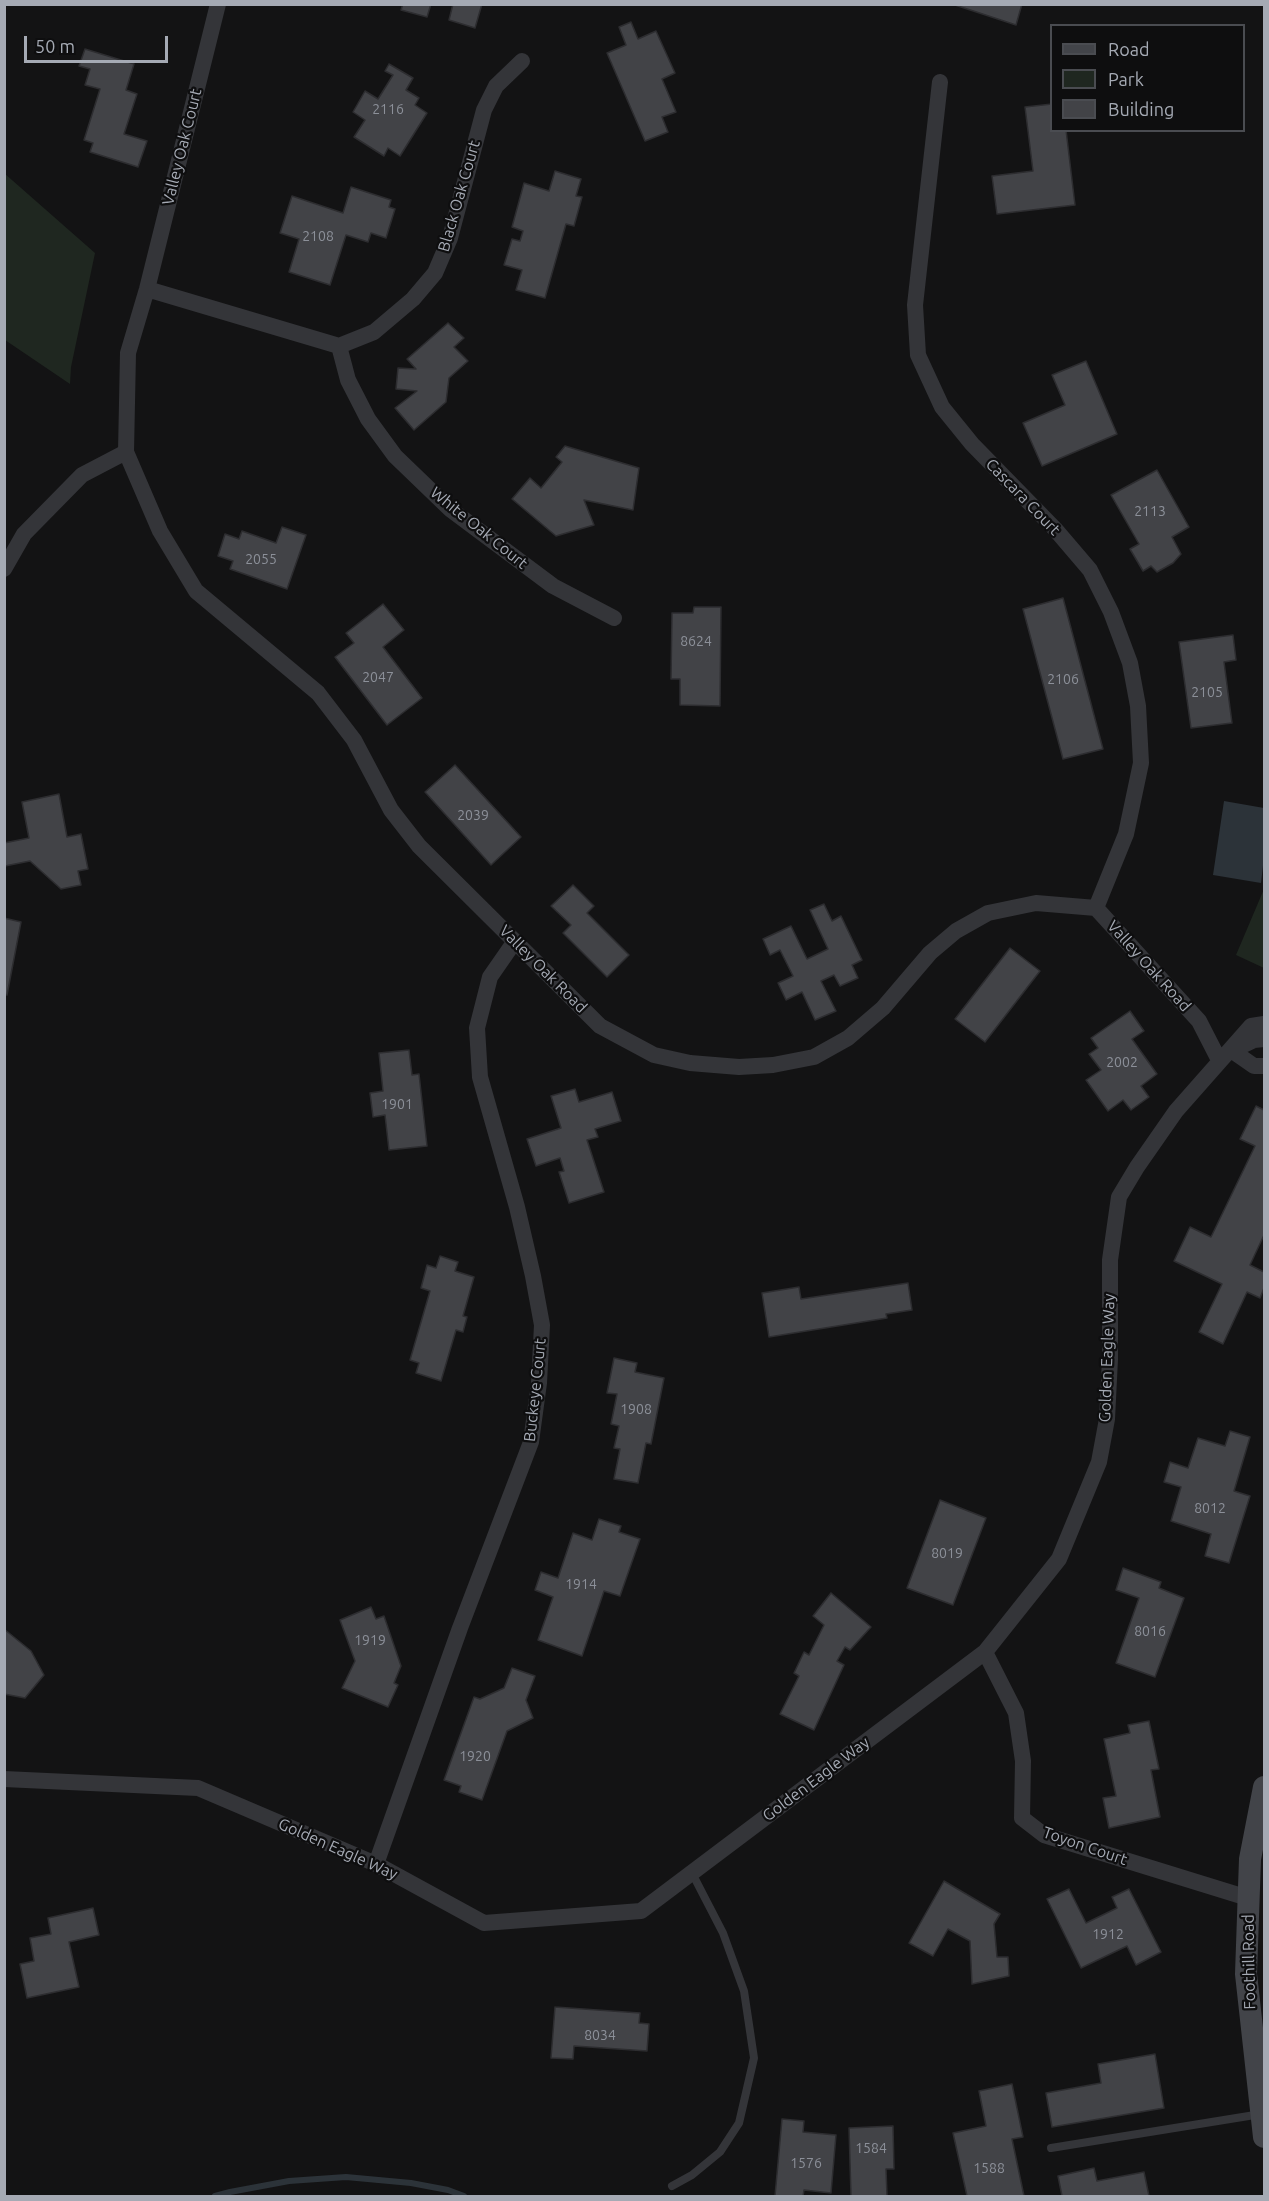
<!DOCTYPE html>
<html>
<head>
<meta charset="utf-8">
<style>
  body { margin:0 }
  #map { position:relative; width:1269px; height:2201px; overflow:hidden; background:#131314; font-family:Ubuntu,sans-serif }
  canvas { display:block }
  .frame { position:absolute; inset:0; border:6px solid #a5aab4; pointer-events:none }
  .legend { position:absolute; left:1050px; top:24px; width:195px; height:108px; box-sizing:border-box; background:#0e0e0f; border:2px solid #4a4c51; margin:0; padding:8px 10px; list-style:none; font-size:18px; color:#a5aab4 }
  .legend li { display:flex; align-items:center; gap:12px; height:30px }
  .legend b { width:30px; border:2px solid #4a4c51 }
  .scale { position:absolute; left:24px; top:36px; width:144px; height:27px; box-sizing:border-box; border:3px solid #a5aab4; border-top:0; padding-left:8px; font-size:18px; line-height:21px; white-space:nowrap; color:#a5aab4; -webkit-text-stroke:4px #0e0e0f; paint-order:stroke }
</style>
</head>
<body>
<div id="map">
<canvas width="1269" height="2201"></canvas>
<div class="frame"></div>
<ul class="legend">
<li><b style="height:8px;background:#424449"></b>Road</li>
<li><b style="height:16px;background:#1f2720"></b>Park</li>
<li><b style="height:16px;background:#424347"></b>Building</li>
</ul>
<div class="scale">50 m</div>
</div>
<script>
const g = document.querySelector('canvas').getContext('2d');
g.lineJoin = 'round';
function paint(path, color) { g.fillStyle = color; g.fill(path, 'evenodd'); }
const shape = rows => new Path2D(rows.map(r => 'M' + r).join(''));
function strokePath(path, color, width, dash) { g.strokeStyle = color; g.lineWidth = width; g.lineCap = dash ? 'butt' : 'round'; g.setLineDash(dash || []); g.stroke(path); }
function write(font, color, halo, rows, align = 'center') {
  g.font = font + ' Ubuntu,sans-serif'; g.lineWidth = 4.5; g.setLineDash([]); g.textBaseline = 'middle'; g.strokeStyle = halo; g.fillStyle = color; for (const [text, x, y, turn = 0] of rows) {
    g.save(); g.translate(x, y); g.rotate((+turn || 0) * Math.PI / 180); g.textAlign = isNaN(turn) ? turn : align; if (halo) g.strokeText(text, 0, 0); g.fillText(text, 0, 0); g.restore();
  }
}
paint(shape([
  [4,173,95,253,71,367,70,384,5,340],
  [1264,889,1264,968,1236,955]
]), '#1f2720');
paint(shape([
  [1224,801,1264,808,1264,857,1261,883,1213,875]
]), '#2c3339');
strokePath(shape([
  [215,2196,230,2192,289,2181,346,2177,411,2183,448,2190,464,2196]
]), '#2c3339', 6);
const building = shape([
  [403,4,431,4,427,17,401,10,403,4],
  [453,4,482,4,475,28,449,20,453,4],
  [952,4,1022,4,1016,25,952,4],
  [631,22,638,39,656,31,675,73,662,79,676,112,662,117,668,132,645,141,607,53,626,45,619,27,631,22],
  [85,49,134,64,126,90,137,94,124,134,147,141,138,167,90,152,93,143,84,140,100,89,85,85,90,69,79,66,85,49],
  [389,64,413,78,406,90,419,98,415,105,427,113,400,156,388,148,384,156,354,137,365,120,353,112,365,91,378,99,393,75,385,71,389,64],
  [1052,104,1052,130,1066,130,1075,205,997,214,992,176,1033,171,1025,107,1052,104],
  [555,171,581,179,576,196,582,197,574,226,566,224,545,298,516,290,522,270,504,265,512,239,520,241,523,231,512,227,524,183,549,191,555,171],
  [351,187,391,200,389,207,395,209,386,238,371,233,368,242,346,235,330,285,289,272,299,239,280,233,292,196,343,213,351,187],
  [448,323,464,338,454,347,468,361,449,378,446,402,414,430,395,408,417,391,396,389,398,368,416,369,407,359,448,323],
  [1086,361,1117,434,1042,466,1023,423,1065,405,1052,375,1086,361],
  [565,446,639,468,633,510,584,500,594,525,556,536,512,499,530,478,541,488,562,462,556,457,565,446],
  [1157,470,1189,527,1172,537,1181,554,1173,563,1157,572,1151,566,1143,571,1130,549,1139,544,1111,495,1157,470],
  [282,527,306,535,287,589,230,569,233,561,218,556,225,534,239,539,242,531,276,543,282,527],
  [1063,598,1103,749,1063,759,1023,609,1063,598],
  [383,604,404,630,383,647,422,698,387,725,335,657,354,643,346,633,383,604],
  [694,607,721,607,720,706,680,705,680,679,671,679,672,613,693,613,694,607],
  [1233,635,1236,660,1224,662,1232,723,1191,728,1179,642,1233,635],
  [455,765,521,837,491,865,425,792,455,765],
  [59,794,67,837,81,834,88,869,78,871,81,885,61,889,30,861,5,866,4,861,4,843,29,838,22,802,59,794],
  [573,885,594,906,587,913,629,955,607,977,563,933,571,925,551,906,573,885],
  [824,904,832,921,841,916,862,960,852,965,858,978,840,986,834,975,821,981,836,1011,815,1020,802,992,786,1000,778,983,793,976,780,950,770,955,763,939,791,926,807,959,828,949,810,910,824,904],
  [4,918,21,922,7,995,4,994,4,918],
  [1010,948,1040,971,985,1042,955,1019,1010,948],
  [1130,1011,1144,1031,1132,1039,1157,1074,1141,1086,1149,1097,1131,1110,1123,1100,1108,1111,1086,1080,1101,1070,1089,1054,1098,1048,1091,1038,1130,1011],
  [409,1050,412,1075,419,1074,427,1146,389,1150,385,1115,373,1117,370,1093,383,1091,379,1053,409,1050],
  [575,1089,579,1102,612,1092,621,1121,595,1129,598,1137,587,1140,604,1192,569,1203,559,1172,564,1171,560,1158,536,1166,527,1139,561,1128,551,1096,575,1089],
  [1256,1106,1264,1110,1264,1235,1250,1265,1264,1272,1264,1288,1260,1298,1247,1292,1223,1344,1199,1332,1222,1284,1174,1261,1190,1227,1211,1237,1255,1146,1240,1139,1256,1106],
  [440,1256,458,1262,455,1271,474,1277,463,1316,467,1317,463,1332,456,1330,441,1381,416,1373,419,1363,410,1360,430,1291,421,1288,427,1265,436,1268,440,1256],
  [908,1283,912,1310,886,1314,887,1318,769,1337,762,1293,799,1287,801,1299,908,1283],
  [614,1358,637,1363,635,1372,664,1378,651,1444,646,1443,638,1483,614,1479,620,1449,614,1448,619,1426,611,1424,617,1394,607,1393,614,1358],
  [1230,1431,1250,1437,1234,1491,1250,1496,1229,1563,1205,1556,1211,1534,1171,1521,1181,1487,1164,1482,1170,1462,1188,1468,1198,1438,1225,1446,1230,1431],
  [940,1500,986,1518,953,1605,907,1588,940,1500],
  [599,1519,621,1526,619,1532,640,1539,620,1596,604,1591,582,1656,538,1640,553,1597,535,1590,541,1572,558,1578,573,1533,592,1540,599,1519],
  [1123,1568,1161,1582,1159,1588,1184,1598,1155,1677,1116,1663,1139,1598,1116,1590,1123,1568],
  [831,1593,871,1627,850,1650,845,1647,837,1661,844,1665,814,1730,780,1714,799,1676,794,1673,804,1652,809,1655,824,1625,813,1616,831,1593],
  [371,1607,376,1619,384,1616,401,1666,394,1683,398,1685,388,1707,342,1688,355,1661,340,1620,371,1607],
  [4,1629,31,1651,44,1675,25,1698,4,1694,4,1629],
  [512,1668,535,1676,526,1700,533,1718,507,1731,482,1800,459,1792,461,1786,444,1780,474,1697,480,1699,504,1688,512,1668],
  [1149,1721,1159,1769,1151,1770,1160,1817,1109,1828,1103,1798,1116,1796,1104,1739,1130,1733,1128,1725,1149,1721],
  [944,1881,1000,1914,994,1924,997,1957,1008,1957,1009,1976,972,1984,970,1941,948,1929,933,1956,909,1943,944,1881],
  [1069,1889,1086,1923,1117,1908,1112,1897,1129,1889,1161,1952,1136,1965,1127,1946,1081,1968,1047,1899,1069,1889],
  [93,1908,99,1935,69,1942,79,1987,27,1998,20,1964,34,1961,30,1938,51,1934,48,1918,93,1908],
  [555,2007,640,2013,639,2023,649,2024,647,2051,574,2046,573,2059,551,2058,555,2007],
  [1155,2054,1164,2108,1052,2127,1046,2093,1101,2083,1098,2064,1155,2054],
  [1012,2084,1023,2137,1012,2139,1024,2196,967,2196,953,2133,986,2126,979,2091,1012,2084],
  [782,2119,804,2121,803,2132,836,2135,831,2193,804,2190,803,2196,775,2196,782,2119],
  [893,2126,894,2169,886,2169,887,2196,851,2196,849,2128,893,2126],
  [1094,2168,1097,2181,1144,2172,1149,2196,1062,2196,1058,2176,1094,2168]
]);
paint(building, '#424347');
strokePath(building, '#2d2d30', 1.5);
strokePath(shape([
  [1051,2148,1261,2114],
  [672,2186,692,2175,720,2152,739,2123,754,2058,744,1991,723,1933,692,1873]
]), '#343539', 8);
strokePath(shape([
  [218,4,147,289,128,353,126,452,160,531,196,591,318,693,354,740,391,810,419,846,600,1026,654,1055,690,1063,739,1067,773,1065,814,1057,848,1038,883,1008,930,953,956,931,988,913,1036,903,1096,908,1199,1021,1219,1060],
  [940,82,915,305,918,355,942,407,972,444,1055,529,1090,570,1111,612,1130,663,1138,706,1141,763,1126,834,1096,908],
  [147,289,339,346,374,332,413,299,435,273,450,238,484,110,496,86,522,61],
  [339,346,348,380,368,419,395,456,450,509,553,586,614,618],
  [4,569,24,534,82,475,126,452],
  [1235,1049,1254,1040,1264,1039],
  [1231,1050,1254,1066,1264,1066],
  [985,1652,1016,1713,1023,1761,1022,1818,1044,1835,1248,1898],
  [4,1779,198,1788,376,1864,484,1923,641,1911,985,1652,1059,1559,1099,1462,1107,1419,1110,1359,1110,1260,1119,1197,1137,1167,1176,1111,1251,1026,1264,1024],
  [376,1864,460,1628,531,1442,539,1383,542,1325,533,1276,517,1207,480,1077,477,1028,490,977,515,941]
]), '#343539', 16);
strokePath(shape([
  [1264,1787,1250,1859,1246,1974,1264,2137]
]), '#424449', 22);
write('14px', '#8c9099', null, [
  ["2116",388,109],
  ["2108",318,236],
  ["2113",1150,511],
  ["2055",261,559],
  ["8624",696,641],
  ["2047",378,677],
  ["2106",1063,679],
  ["2105",1207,692],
  ["2039",473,815],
  ["2002",1122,1062],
  ["1901",397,1104],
  ["1908",636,1409],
  ["8012",1210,1508],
  ["8019",947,1553],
  ["1914",581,1584],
  ["8016",1150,1631],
  ["1919",370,1640],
  ["1920",475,1756],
  ["1912",1108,1934],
  ["8034",600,2035],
  ["1584",871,2148],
  ["1576",806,2163],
  ["1588",989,2168]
]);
write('16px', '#a5aab4', '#0e0e0f', [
  ["Valley Oak Court",182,147,-76],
  ["Black Oak Court",459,196,-74],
  ["Cascara Court",1023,497,46],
  ["White Oak Court",479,528,39],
  ["Valley Oak Road",1149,966,48],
  ["Valley Oak Road",543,969,45],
  ["Golden Eagle Way",1107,1358,-88],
  ["Buckeye Court",535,1390,-84],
  ["Golden Eagle Way",816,1779,-37],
  ["Toyon Court",1085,1846,19],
  ["Golden Eagle Way",338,1849,24],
  ["Foothill Road",1249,1962,-91]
]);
</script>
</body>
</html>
